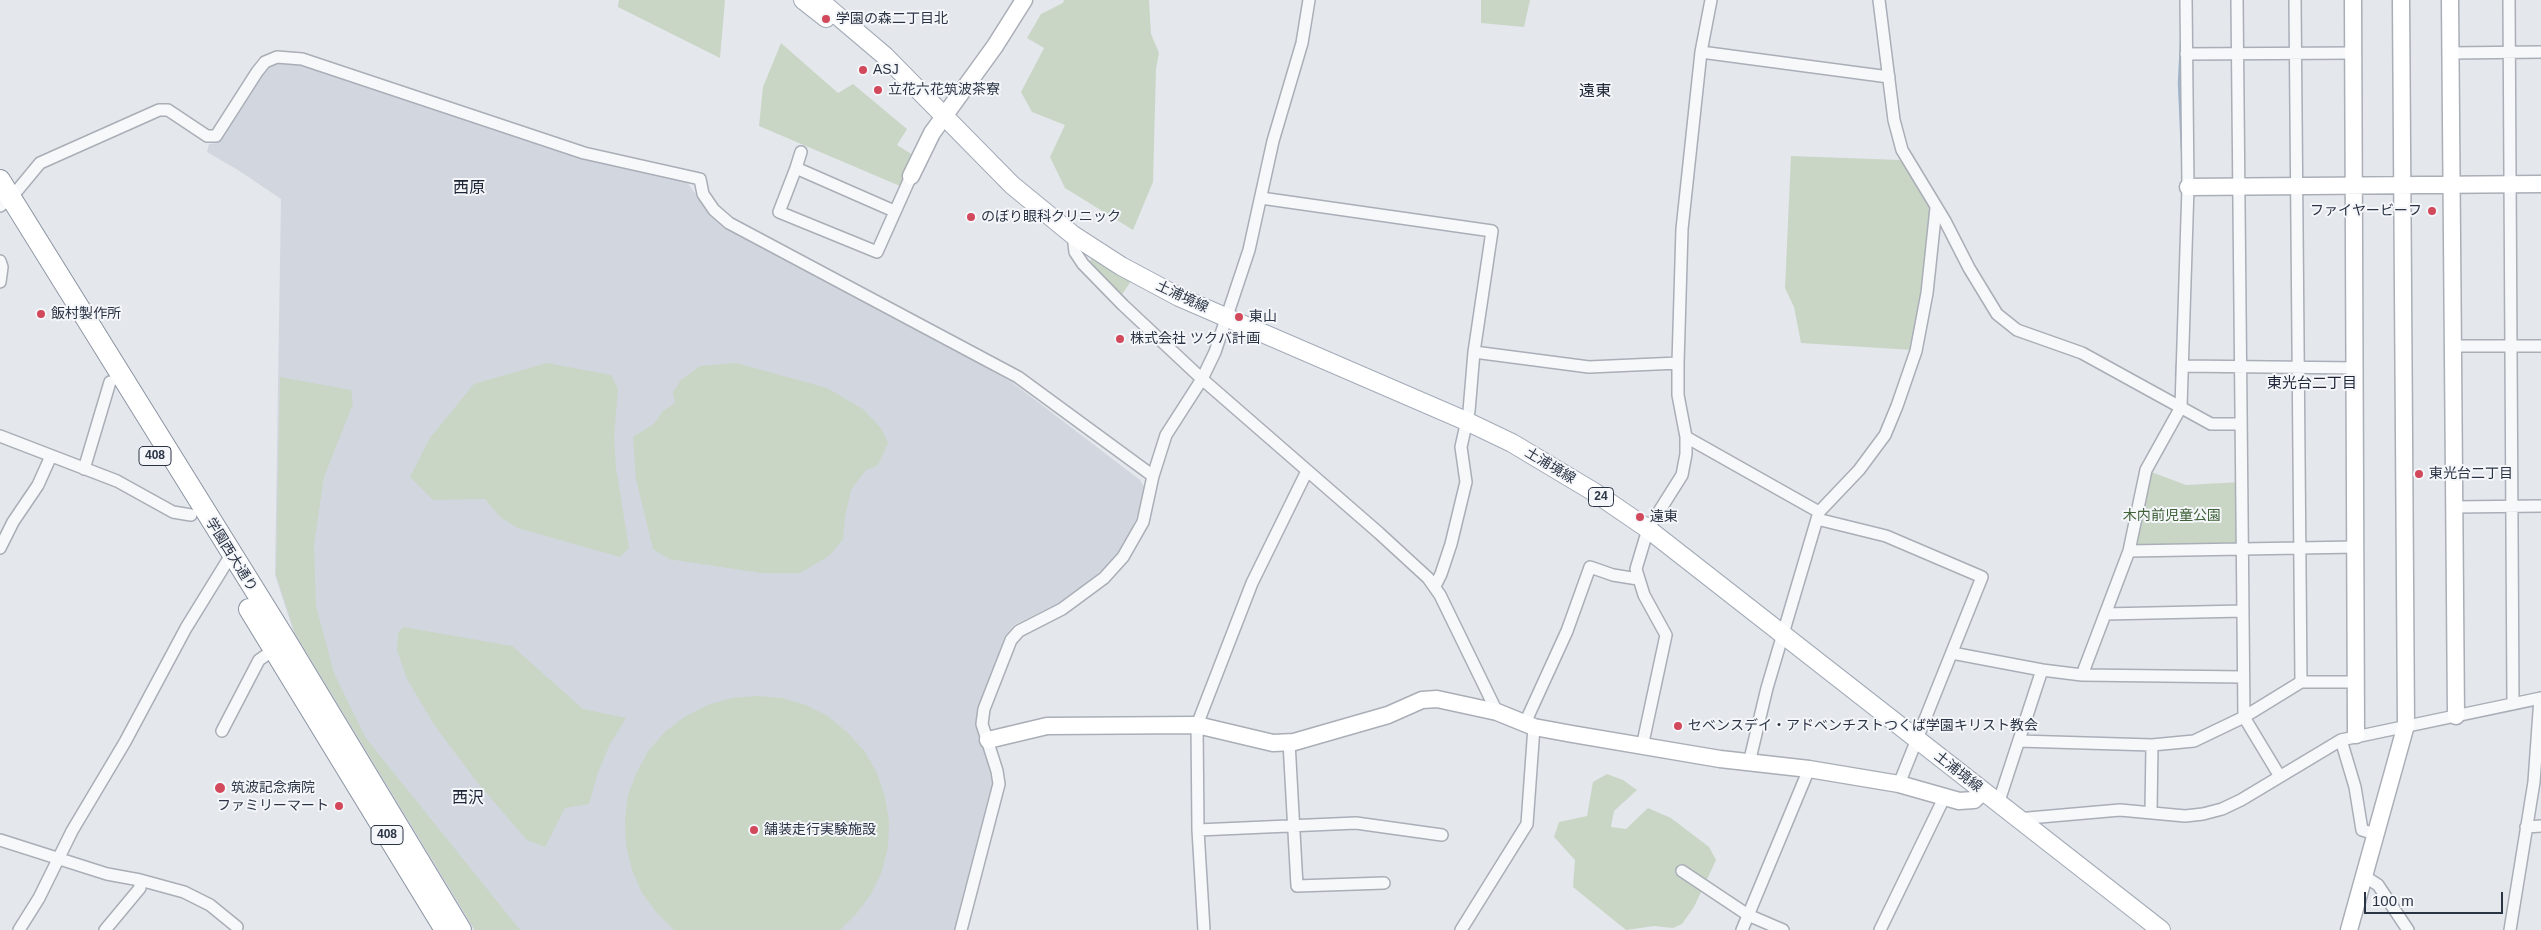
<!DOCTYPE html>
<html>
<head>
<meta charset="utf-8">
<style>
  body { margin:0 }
  #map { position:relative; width:2541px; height:930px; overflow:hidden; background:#e4e7ec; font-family:Arial,sans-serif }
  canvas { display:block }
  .scale { position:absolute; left:2364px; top:892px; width:139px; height:22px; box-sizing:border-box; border:2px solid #2b3445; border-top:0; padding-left:6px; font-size:15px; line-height:18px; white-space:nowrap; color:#2b3445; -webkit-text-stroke:4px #f4f6f9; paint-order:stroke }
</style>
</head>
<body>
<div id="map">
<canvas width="2541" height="930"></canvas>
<div class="scale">100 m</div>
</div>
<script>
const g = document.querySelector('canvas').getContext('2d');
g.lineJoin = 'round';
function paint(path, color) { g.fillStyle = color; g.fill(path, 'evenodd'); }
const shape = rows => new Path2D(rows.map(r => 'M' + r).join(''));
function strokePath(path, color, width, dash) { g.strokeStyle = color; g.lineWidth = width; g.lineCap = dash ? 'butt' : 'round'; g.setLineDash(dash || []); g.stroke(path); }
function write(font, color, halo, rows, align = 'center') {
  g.font = font + ' Arial,"Noto Sans JP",sans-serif'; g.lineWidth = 4; g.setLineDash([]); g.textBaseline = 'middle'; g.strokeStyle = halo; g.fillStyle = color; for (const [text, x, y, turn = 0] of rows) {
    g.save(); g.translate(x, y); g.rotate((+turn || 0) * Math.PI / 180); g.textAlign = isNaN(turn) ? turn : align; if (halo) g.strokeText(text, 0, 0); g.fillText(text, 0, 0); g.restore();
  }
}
paint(shape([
  [285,60,301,64,579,156,687,182,708,212,725,226,876,304,1013,383,1140,480,1144,487,1145,496,1128,539,1108,565,1084,585,1058,603,1014,625,1005,636,978,709,976,724,990,770,992,785,954,930,474,930,294,633,275,575,281,199,238,170,207,152,209,144,217,143,221,139,259,77,268,67]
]), '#d2d6de');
paint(shape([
  [619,0,725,0,720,58,618,7],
  [1064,0,1149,0,1151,34,1159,53,1156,69,1153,182,1133,230,1065,188,1050,157,1065,125,1032,112,1021,92,1044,48,1027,38,1041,14,1063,3],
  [1481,0,1530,0,1524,27,1481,23],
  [781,43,838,93,853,84,907,129,897,145,913,155,900,186,759,126,763,87],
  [1791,156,1900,160,1930,204,1929,250,1912,350,1801,343,1794,307,1785,288],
  [1092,258,1131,281,1121,296,1087,265],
  [547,363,611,375,618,389,614,436,616,468,629,548,620,557,518,528,500,517,485,499,433,500,410,477,430,438,474,384],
  [736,363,827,388,863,409,881,428,888,443,878,465,866,470,851,490,845,517,843,539,829,556,800,573,761,573,669,559,653,549,636,479,633,437,654,424,662,412,675,403,673,392,681,380,700,366],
  [280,377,351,390,353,404,324,477,314,544,316,606,334,673,365,737,520,930,475,930,295,633,276,575],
  [2146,470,2186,485,2241,482,2242,549,2129,551],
  [403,627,512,646,583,709,626,718,610,744,597,775,589,804,565,808,545,847,527,840,477,782,435,726,407,679,397,650,398,633],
  [757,696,782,698,806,705,829,717,848,733,865,752,877,773,885,797,889,822,888,847,882,871,871,894,856,914,840,930,674,930,657,913,642,893,632,870,626,845,625,820,628,795,637,772,649,750,666,731,686,716,708,705,732,698],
  [1607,774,1623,780,1637,790,1614,811,1611,827,1626,829,1648,808,1671,818,1709,847,1716,860,1694,907,1682,924,1673,928,1654,926,1626,930,1573,887,1575,860,1554,837,1559,822,1587,816,1593,782]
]), '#c9d6c5');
strokePath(shape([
  [2181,43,2179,83,2182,150],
  [2176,375,2177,363]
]), '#9fb4cc', 2.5);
const street = shape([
  [1879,0,1894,120,1902,150,1945,221,1969,268,1997,314,2017,330,2082,353,2211,424,2241,424],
  [2237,0,2244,717,2279,775],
  [2295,0,2301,682],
  [2509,0,2513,704],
  [1701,52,1889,77],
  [2450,53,2541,52],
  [2186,54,2354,53],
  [796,168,801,152],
  [1261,198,1492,231,1474,352,1469,411,1461,447,1466,482,1451,544,1441,574,1435,586],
  [0,206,11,198,40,163,159,110,168,110,207,136,216,136,257,72,265,62,277,57,302,59,584,153,700,179,703,194,714,210,729,223,1018,377,1153,476],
  [894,211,796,168,779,212,877,252,911,176],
  [1073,235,1075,252,1083,264,1123,305,1202,379,1379,533,1428,578,1440,595,1497,712],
  [0,261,2,267,0,282],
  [2452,346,2541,346],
  [1474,352,1589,367,1678,363,1678,395,1686,437,1686,454,1682,475,1648,529,1636,569,1644,595,1666,635,1642,747],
  [1678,363,1682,229,1701,52,1711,0],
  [2183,366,2356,368],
  [0,436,117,481,173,512,191,515],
  [1686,437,1819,512],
  [84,469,110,382],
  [2454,507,2541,506],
  [0,548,13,522,38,485,51,456],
  [2129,551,2356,547],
  [2105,614,2243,611],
  [1952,653,2042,670],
  [2082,675,2243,677],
  [1525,723,1567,631,1590,567,1613,575,1638,579],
  [222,731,259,660,278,647],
  [2341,740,2355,787,2362,830,2375,834],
  [2019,741,2152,745,2194,741,2244,717,2301,682,2356,682],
  [1289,742,1297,886,1384,883],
  [1749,763,1767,688,1817,519],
  [1899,784,1982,577,1886,536,1817,519,1819,512,1859,470,1885,435,1897,406,1916,351,1927,293,1936,208],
  [1998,804,2042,670,2082,675,2129,551,2146,470,2181,407,2188,187,2186,0],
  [2151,811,2152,745],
  [2017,819,2120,810,2185,816,2203,814,2222,809,2241,800,2341,740,2541,698],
  [2526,827,2541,826],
  [1198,830,1356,823,1442,835],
  [0,840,107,874,140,880,184,892,210,905,237,927],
  [1682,871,1748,915,1783,930],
  [2364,876,2378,885,2408,930],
  [19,930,39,898,72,831,125,742,186,628,231,555],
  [105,930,140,888,140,880],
  [961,930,999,784,997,771,982,724,984,709,1011,640,1019,631,1062,609,1104,578,1123,557,1143,522,1153,476,1166,435,1202,379,1215,352,1249,250,1273,141,1302,43,1309,0],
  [1204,930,1198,830,1197,725,1252,583,1307,471],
  [1461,930,1527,824,1534,727],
  [1742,930,1809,769],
  [1880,930,1945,796],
  [2510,930,2534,782,2540,698]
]);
const secondary = shape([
  [2353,0,2356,735],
  [2450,0,2456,716],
  [911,176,932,133,995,46,1024,0],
  [2188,187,2541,184],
  [988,740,1047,726,1197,725,1273,743,1294,742,1388,715,1422,700,1437,699,1497,712,1534,727,1572,734,1720,759,1809,769,1899,784,1959,801,1974,800,1983,791],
  [2349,930,2406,725,2401,0]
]);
const primary = shape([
  [803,0,826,18],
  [819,0,885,56,1012,185,1073,235,1121,266,1179,297,1466,421,1512,443,1594,492,1648,529,2161,930]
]);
const highway = shape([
  [0,180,287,642,461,930],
  [249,609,445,930]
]);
strokePath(street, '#a9aeb7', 14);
strokePath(secondary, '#a9aeb7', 19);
strokePath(primary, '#a3abb8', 20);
strokePath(highway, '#8b94a3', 22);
strokePath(street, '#f7f8fa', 11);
strokePath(secondary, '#fff', 16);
strokePath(primary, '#fff', 18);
strokePath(highway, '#fff', 20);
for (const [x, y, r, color] of [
  [826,19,5,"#d1495b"],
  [863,70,5,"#d1495b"],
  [878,90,5,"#d1495b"],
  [2432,211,5,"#d1495b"],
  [971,217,5,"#d1495b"],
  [41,314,5,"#d1495b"],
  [1239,317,5,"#d1495b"],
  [1120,339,5,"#d1495b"],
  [2419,474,5,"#d1495b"],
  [1640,517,5,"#d1495b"],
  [1678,726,5,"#d1495b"],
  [220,788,6,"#d1495b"],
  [339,806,5,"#d1495b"],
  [754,830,5,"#d1495b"]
]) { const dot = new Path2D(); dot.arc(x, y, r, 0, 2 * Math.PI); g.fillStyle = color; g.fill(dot); strokePath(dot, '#f4f6f9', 2); }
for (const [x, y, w] of [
  [155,456,32],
  [1601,497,25],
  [387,835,32]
]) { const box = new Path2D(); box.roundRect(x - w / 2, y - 9.5, w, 19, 4); g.fillStyle = '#f4f6f9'; g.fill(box); strokePath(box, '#2b3445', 1); }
write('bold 12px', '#2b3445', null, [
  ["408",155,456],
  ["24",1601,497],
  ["408",387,835]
]);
write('14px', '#2b3445', '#f4f6f9', [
  ["学園の森二丁目北",836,19],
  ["ASJ",873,70],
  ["立花六花筑波茶寮",888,90],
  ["ファイヤービーフ",2422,211,"right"],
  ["のぼり眼科クリニック",981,217],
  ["飯村製作所",51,314],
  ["東山",1249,317],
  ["株式会社 ツクバ計画",1130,339],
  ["東光台二丁目",2429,474],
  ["遠東",1650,517],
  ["セベンスデイ・アドベンチストつくば学園キリスト教会",1688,726],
  ["筑波記念病院",231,788],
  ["ファミリーマート",329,806,"right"],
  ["舗装走行実験施設",764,830]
], 'left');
write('14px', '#2b3445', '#f4f6f9', [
  ["土浦境線",1182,297,25],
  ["土浦境線",1550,466,31],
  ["学園西大通り",231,555,58],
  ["土浦境線",1958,772,38]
]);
write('14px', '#3f6138', '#f4f6f9', [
  ["木内前児童公園",2172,516]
]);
write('15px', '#1d2536', '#f4f6f9', [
  ["東光台二丁目",2312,384]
]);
write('16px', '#1d2536', '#f4f6f9', [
  ["遠東",1595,92],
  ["西原",469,189],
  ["西沢",468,799]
]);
</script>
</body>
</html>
